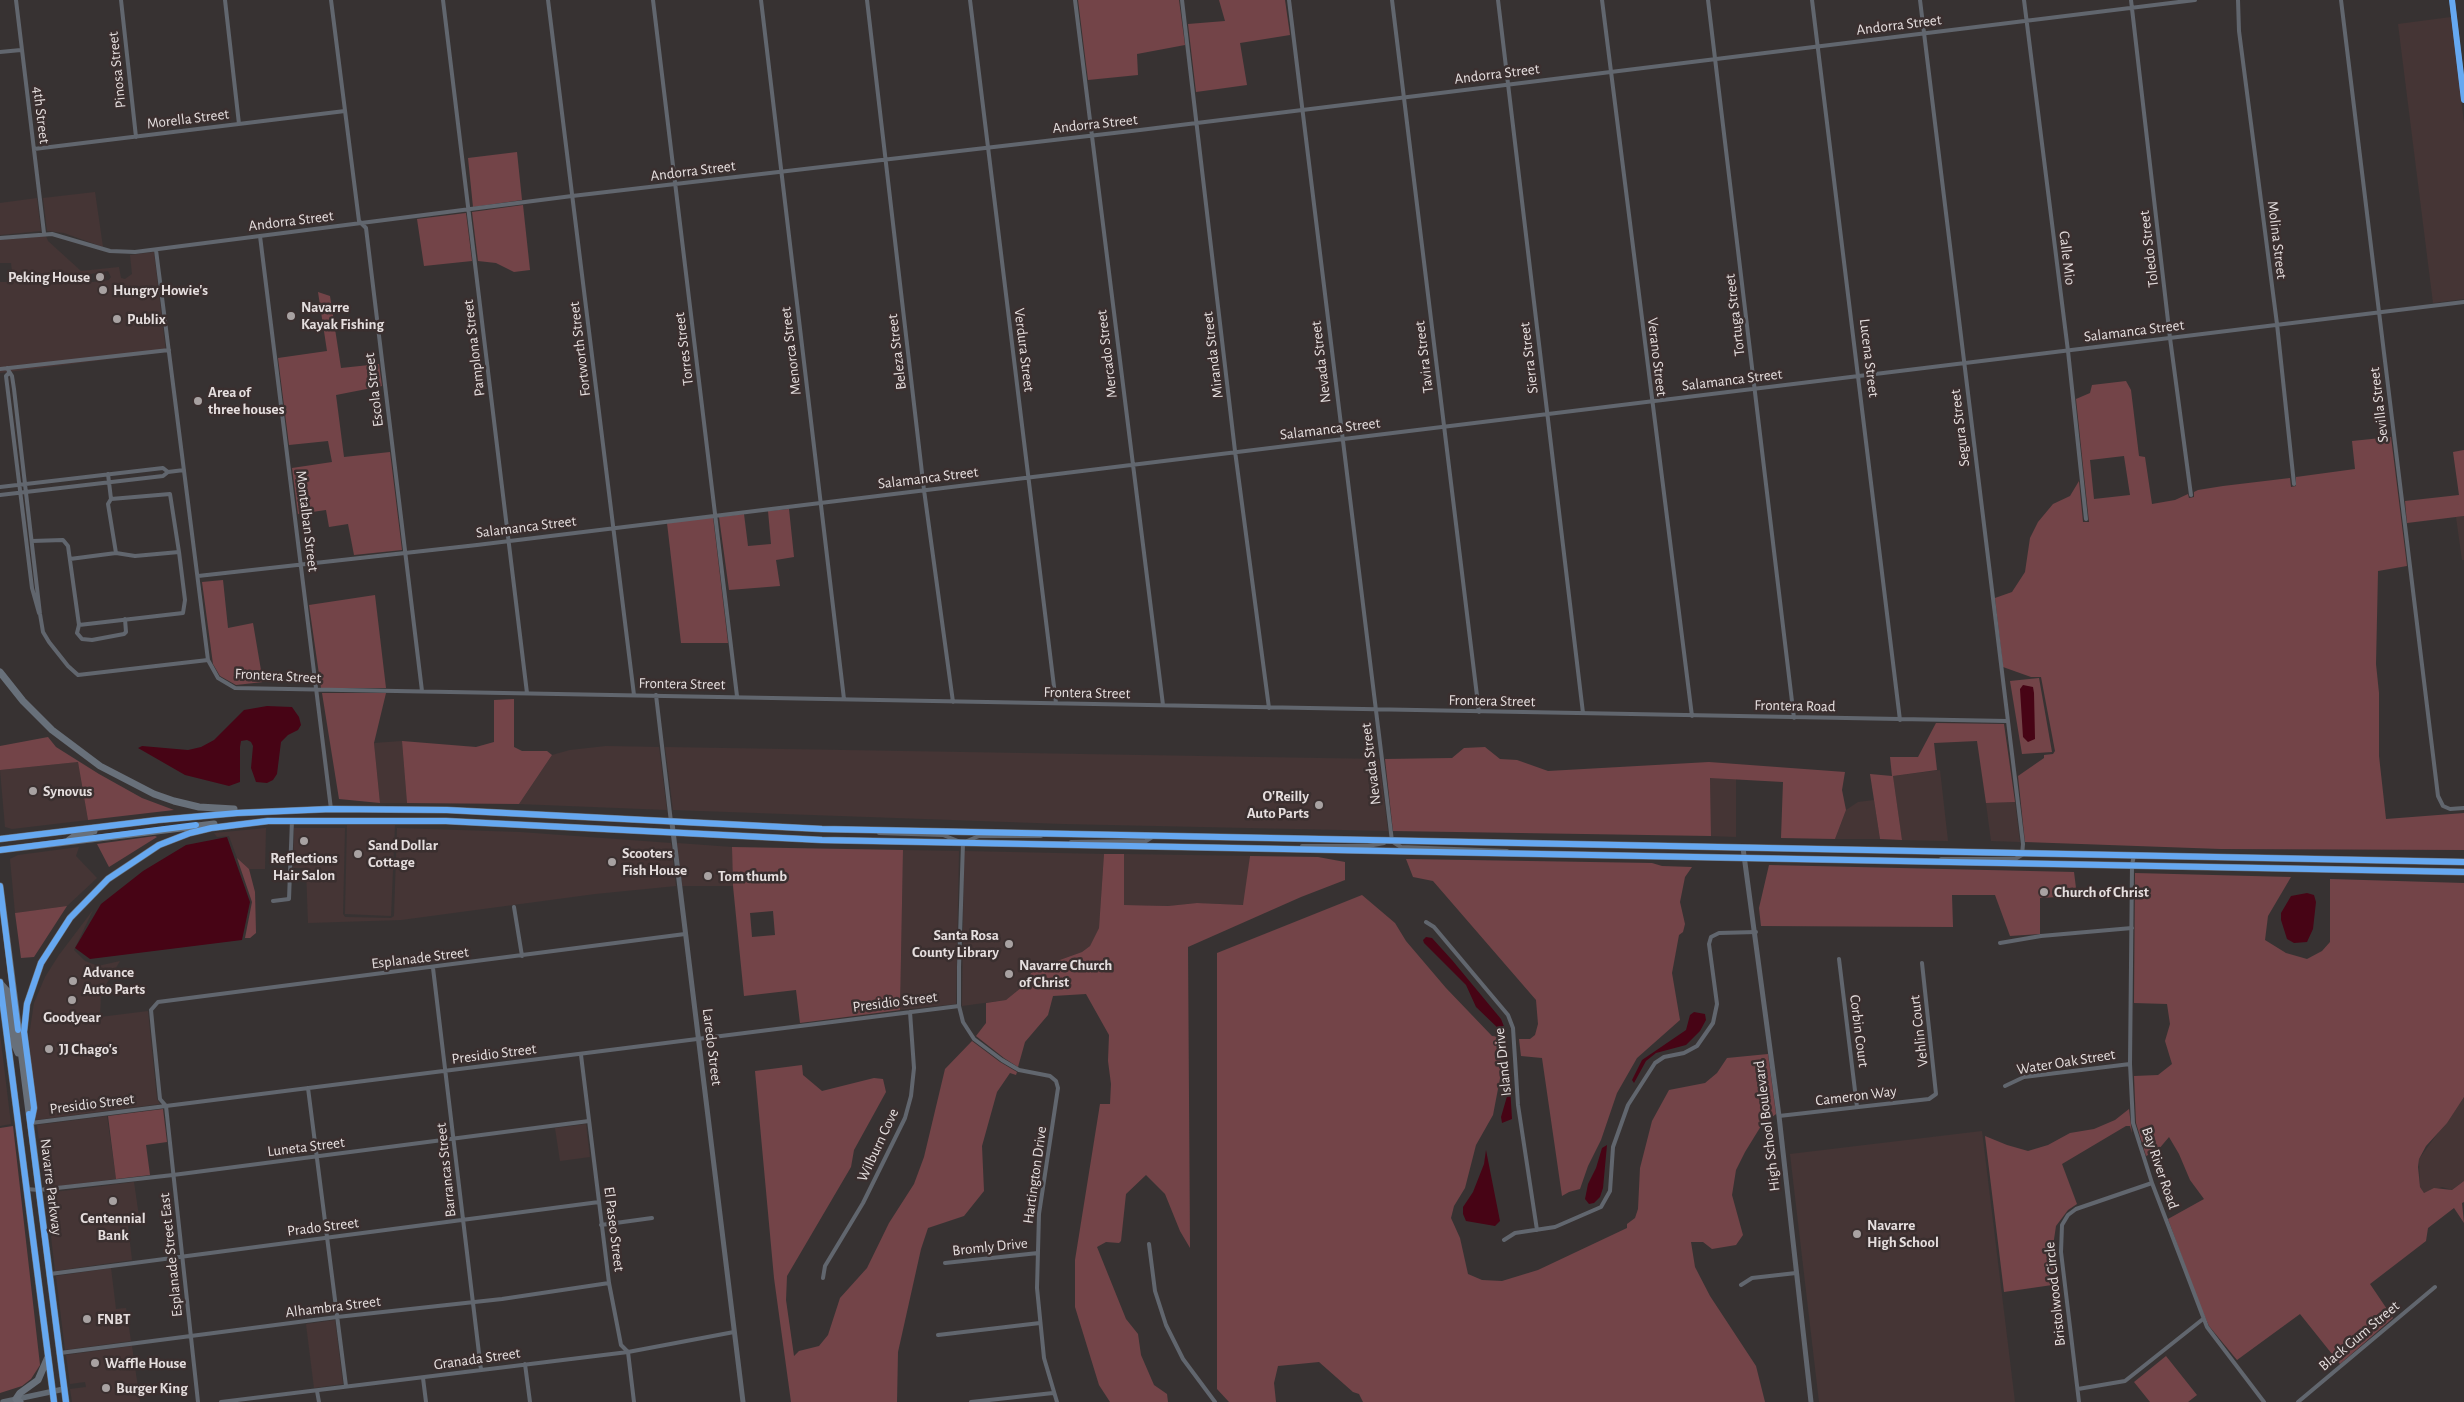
<!DOCTYPE html>
<html>
<head>
<meta charset="utf-8">
<style>
  body { margin:0 }
  canvas { display:block; background:#373232 }
</style>
</head>
<body>
<canvas width="2464" height="1402"></canvas>
<script>
const g = document.querySelector('canvas').getContext('2d');
g.lineJoin = 'round';
function paint(path, color) { g.fillStyle = color; g.fill(path, 'evenodd'); }
const shape = rows => new Path2D(rows.map(r => 'M' + r).join(''));
function strokePath(path, color, width, dash) { g.strokeStyle = color; g.lineWidth = width; g.lineCap = dash ? 'butt' : 'round'; g.setLineDash(dash || []); g.stroke(path); }
function write(font, color, halo, rows, align = 'center') {
  g.font = font + ' "Alegreya Sans",sans-serif'; g.lineWidth = 5; g.setLineDash([]); g.textBaseline = 'middle'; g.strokeStyle = halo; g.fillStyle = color; for (const [text, x, y, turn = 0] of rows) {
    g.save(); g.translate(x, y); g.rotate((+turn || 0) * Math.PI / 180); g.textAlign = isNaN(turn) ? turn : align; if (halo) g.strokeText(text, 0, 0); g.fillText(text, 0, 0); g.restore();
  }
}
paint(shape([
  [2451,17,2464,123,2464,299,2433,303,2398,24],
  [95,192,103,247,64,233,47,231,43,198],
  [37,198,41,231,0,235,0,203],
  [46,236,48,241,81,271,119,267,121,278,125,279,132,274,130,255,154,252,166,352,0,373,0,282,11,282,13,280,11,263,0,263,0,240],
  [108,271,111,277,109,280,92,282,89,280,91,274],
  [2464,516,2464,560,2462,560,2456,517],
  [402,741,407,803,380,803,374,743],
  [606,746,659,747,667,810,519,804,552,755,570,750],
  [665,747,1379,759,1388,831,1064,824,673,810],
  [78,762,88,820,12,829,5,827,0,770],
  [1940,770,1948,841,1902,840,1893,776],
  [1710,778,1736,778,1736,837,1711,836],
  [1874,800,1880,839,1835,839,1846,810,1858,802],
  [2015,802,2020,842,1991,841,1986,803],
  [347,825,395,825,391,916,345,914],
  [266,828,265,869,249,869,237,858,229,836,217,837,214,833],
  [294,828,345,828,343,914,345,917,391,918,394,916,397,828,520,832,671,843,676,886,595,894,401,920,308,923,306,868,293,868],
  [677,843,732,847,733,886,682,886],
  [79,847,76,856,97,878,67,906,15,913,10,859,18,855],
  [903,850,959,851,956,1004,900,1010],
  [964,851,1104,854,1099,928,1090,946,1082,952,1043,966,1031,973,1022,987,1006,1000,962,1006],
  [1124,854,1250,856,1244,905,1197,903,1168,906,1123,905],
  [93,910,74,950,85,961,98,966,120,961,101,993,100,1017,148,1011,157,1099,160,1104,36,1120,29,1036,34,1003,45,977,59,955],
  [0,1034,11,1124,0,1126],
  [2464,1097,2464,1181,2452,1190,2442,1187,2424,1193,2420,1187,2419,1159],
  [107,1116,116,1179,45,1188,37,1125],
  [586,1124,590,1157,560,1161,555,1128],
  [1982,1131,2015,1402,1819,1402,1790,1154],
  [134,1182,140,1224,128,1226,132,1260,55,1271,46,1193],
  [111,1268,116,1309,126,1308,131,1341,65,1350,56,1276],
  [335,1320,343,1384,314,1388,306,1324],
  [132,1346,140,1402,72,1402,70,1389,86,1387,85,1382,70,1384,66,1355]
]), '#453535');
paint(shape([
  [1078,0,1179,0,1185,45,1137,54,1138,75,1088,80],
  [1219,0,1285,0,1290,35,1240,43,1247,85,1196,92,1188,24,1225,21],
  [517,152,522,200,473,207,468,158],
  [523,205,530,270,514,272,496,263,478,261,472,212],
  [466,213,472,261,424,266,417,219],
  [318,292,330,296,341,368,379,364,382,386,336,395,344,457,390,452,402,550,354,555,348,524,329,527,326,510,298,514,292,468,332,462,328,441,289,445,278,358,327,351],
  [2126,381,2131,390,2139,456,2145,457,2152,504,2175,500,2188,494,2189,498,2194,497,2194,492,2198,490,2223,486,2290,478,2291,487,2296,486,2296,477,2355,469,2352,441,2391,437,2407,566,2378,571,2376,664,2379,693,2379,756,2386,819,2464,813,2464,850,2221,849,2025,842,2018,776,2044,758,2044,755,2053,754,2055,751,2041,677,2031,677,2003,667,1995,598,2012,592,2025,572,2030,538,2038,522,2053,504,2070,496,2079,481,2083,522,2089,522,2076,399,2090,393,2092,385],
  [2124,456,2130,495,2094,499,2090,460],
  [2464,450,2464,516,2407,523,2405,501,2459,495,2453,452],
  [789,509,794,557,776,560,780,586,729,590,719,517,744,514,748,546,771,544,768,511],
  [713,517,728,643,681,643,667,523],
  [223,580,228,628,253,623,263,682,236,685,220,676,213,664,202,582],
  [375,595,386,688,321,688,309,605],
  [2039,678,2052,752,2022,754,2010,681],
  [322,693,386,693,374,743,380,803,339,799],
  [514,699,514,747,522,751,547,751,552,755,519,804,407,803,402,741,476,747,494,742,494,700],
  [1936,723,2004,724,2015,802,1986,803,1977,741,1934,743,1937,770,1893,776,1902,840,1880,839,1870,774,1892,776,1890,757,1918,757],
  [48,737,56,747,99,774,142,798,174,810,88,820,78,762,0,770,0,746],
  [1485,747,1500,759,1517,760,1548,771,1709,762,1845,772,1842,790,1846,810,1835,839,1781,838,1783,782,1710,778,1711,836,1393,831,1385,759,1452,758,1464,748],
  [155,836,157,837,109,867,97,844],
  [732,847,903,850,900,1010,800,1023,796,990,744,996,733,886],
  [773,911,775,935,752,937,750,913],
  [1104,854,1124,854,1124,905,1168,906,1197,903,1243,905,1250,856,1318,857,1345,862,1345,880,1301,897,1188,947,1190,1248,1180,1231,1165,1194,1146,1175,1126,1194,1121,1241,1119,1243,1106,1242,1097,1247,1126,1319,1138,1334,1141,1355,1154,1385,1167,1394,1168,1402,1110,1402,1099,1385,1075,1307,1075,1260,1100,1104,1110,1104,1111,1084,1108,1061,1109,1035,1086,994,1053,996,1048,1015,1025,1042,1018,1067,1004,1058,976,1036,986,1023,986,1003,1006,1000,1022,987,1031,973,1043,966,1082,952,1090,946,1099,928],
  [237,858,249,869,255,892,256,933,250,938,245,938,252,902],
  [1406,859,1652,863,1662,866,1692,867,1685,877,1680,902,1685,924,1683,932,1679,935,1672,973,1680,1020,1637,1058,1617,1093,1601,1140,1588,1166,1580,1189,1569,1192,1562,1196,1542,1058,1521,1056,1519,1039,1530,1039,1535,1035,1538,1024,1536,1000,1433,881,1413,877],
  [1769,865,2074,872,2077,896,2040,898,2040,934,2010,936,1995,895,1952,895,1953,927,1761,926,1759,908],
  [2135,873,2291,877,2268,916,2265,940,2286,953,2307,959,2322,951,2330,942,2330,879,2464,883,2464,1097,2447,1123,2426,1146,2419,1159,2418,1167,2420,1187,2424,1193,2434,1188,2452,1190,2464,1181,2464,1202,2462,1203,2464,1223,2454,1208,2428,1228,2426,1241,2370,1284,2393,1318,2340,1364,2300,1314,2237,1360,2209,1326,2198,1301,2168,1219,2204,1199,2190,1180,2179,1154,2169,1137,2158,1150,2146,1156,2136,1123,2134,1076,2158,1075,2172,1064,2165,1041,2170,1024,2167,1004,2134,1003],
  [1362,895,1395,923,1406,941,1446,988,1492,1036,1501,1037,1502,1068,1493,1115,1476,1145,1465,1188,1454,1206,1451,1218,1460,1238,1468,1274,1482,1280,1502,1281,1538,1270,1627,1228,1627,1224,1635,1218,1638,1209,1640,1168,1652,1121,1669,1090,1705,1083,1717,1073,1727,1058,1768,1054,1776,1114,1761,1126,1745,1152,1736,1170,1732,1195,1743,1235,1736,1245,1712,1249,1703,1242,1691,1242,1695,1267,1710,1296,1756,1366,1765,1402,1363,1402,1359,1394,1353,1392,1319,1362,1278,1366,1274,1383,1276,1402,1229,1402,1217,1389,1217,953],
  [67,906,34,957,21,958,15,913],
  [972,1041,1000,1062,1017,1072,1016,1075,1010,1073,997,1092,982,1146,984,1191,964,1216,928,1228,921,1249,898,1352,897,1402,791,1402,774,1278,755,1071,802,1065,803,1075,822,1091,874,1078,883,1079,886,1092,854,1150,851,1167,787,1276,786,1300,794,1356,799,1351,819,1346,828,1335,840,1298,867,1268,889,1223,914,1184,924,1157,945,1069],
  [163,1109,167,1142,146,1145,150,1175,116,1179,108,1116],
  [2129,1109,2132,1133,2130,1126,2126,1126,2062,1164,2077,1204,2068,1210,2056,1226,2053,1246,2059,1284,2004,1292,1985,1136,2007,1145,2028,1151,2048,1145,2070,1133,2094,1129,2115,1120],
  [13,1126,40,1365,31,1379,22,1386,0,1393,0,1128],
  [2166,1356,2197,1395,2188,1402,2150,1402,2134,1382]
]), '#734448');
paint(shape([
  [2023,685,2033,687,2034,693,2035,739,2028,742,2023,737,2020,689],
  [267,706,292,707,299,717,301,725,298,730,288,735,281,742,277,774,273,780,267,783,256,782,251,768,253,746,251,742,247,740,241,741,240,747,240,782,229,786,185,775,138,748,142,746,188,750,201,747,214,740,244,710],
  [227,837,250,902,242,940,90,959,75,948,101,904,143,871,186,845],
  [2307,893,2314,895,2316,902,2313,929,2307,942,2294,943,2287,939,2281,920,2281,913,2291,896],
  [1426,937,1432,938,1452,960,1501,1019,1505,1029,1501,1031,1476,1007,1466,985,1424,943,1423,940],
  [1694,1012,1705,1014,1706,1020,1700,1031,1686,1045,1656,1053,1646,1061,1634,1083,1632,1080,1642,1060,1686,1030,1690,1015],
  [1510,1086,1512,1119,1502,1123,1501,1117],
  [1607,1145,1603,1188,1600,1197,1594,1203,1589,1204,1585,1199,1588,1184,1596,1168,1602,1148],
  [1486,1150,1500,1221,1495,1226,1466,1221,1463,1214,1463,1207,1473,1192,1484,1164]
]), '#470415');
strokePath(shape([
  [16,0,44,233],
  [121,0,136,137],
  [225,0,239,124],
  [331,0,359,221,366,228,422,691],
  [443,0,527,693],
  [548,0,634,695],
  [653,0,737,696],
  [761,0,844,699],
  [867,0,924,490,953,702],
  [970,0,1056,703],
  [1075,0,1163,705],
  [1182,0,1235,451,1269,708],
  [1289,0,1392,841],
  [1392,0,1479,712],
  [1498,0,1583,713],
  [1602,0,1692,716],
  [1708,0,1794,718],
  [1812,0,1900,720],
  [1920,0,2023,844,2022,855,2015,859,1941,859],
  [2024,0,2068,351,2086,519],
  [2131,0,2170,338,2191,495],
  [2238,0,2239,31,2277,324,2294,484],
  [2341,0,2438,796,2443,806,2450,809,2464,808],
  [0,52,21,50],
  [34,149,345,111],
  [260,236,331,809],
  [0,238,52,234,110,251,135,252,572,196,1140,130,2195,0],
  [156,250,208,660,218,678,235,688,2007,721],
  [7,368,12,376,14,389,40,614,43,632,49,642,68,666,78,675,208,660],
  [0,369,169,350],
  [9,373,6,376,32,588,39,613],
  [0,487,163,468,168,472],
  [0,495,163,476,168,472,184,470],
  [111,499,108,504,116,553],
  [32,541,63,540,68,546,79,625,77,633,82,639,92,640,124,634,126,632,125,619],
  [70,559,116,553,135,556,179,552,170,494,111,499,108,474],
  [198,576,477,545,2464,302],
  [79,625,183,613,185,600,179,552],
  [656,695,671,822],
  [879,833,943,835,958,841],
  [967,841,979,836,1041,836],
  [1071,842,1146,841,1154,836],
  [1393,842,1401,847,1507,851],
  [963,843,959,967,959,1006,963,1022,974,1039,1002,1060,1019,1070,1050,1076,1056,1081,1058,1088,1039,1214,1037,1288,1044,1358,1057,1402],
  [1302,846,1368,846,1384,843],
  [2134,855,2132,865,2130,1064,2133,1123,2152,1183,2207,1327,2264,1402],
  [273,901,289,899,292,820],
  [514,907,522,956],
  [1426,922,1434,927,1508,1015,1513,1028,1518,1105,1537,1230],
  [2000,943,2041,936,2132,928],
  [1839,959,1857,1107],
  [433,968,481,1370],
  [581,1055,609,1283,621,1345,628,1352,634,1402],
  [2005,1086,2024,1077,2130,1064],
  [308,1088,346,1386],
  [1779,1116,1929,1099,1936,1094,1922,963],
  [31,1123,959,1006],
  [26,1189,39,1190,173,1175,589,1121],
  [601,1225,652,1218],
  [1504,1240,1515,1233,1555,1227,1601,1207,1610,1191,1613,1147,1628,1105,1655,1063,1664,1057,1684,1053,1697,1046,1713,1023,1717,1004,1709,944,1711,937,1719,933,1756,932],
  [1149,1244,1155,1291,1166,1325,1183,1359,1215,1402],
  [945,1263,1038,1253],
  [50,1274,599,1202],
  [823,1278,825,1266,863,1203,905,1118,911,1096,914,1068,910,1012],
  [1741,1285,1752,1278,1796,1273],
  [938,1335,1040,1323],
  [60,1353,337,1317,502,1299,609,1283],
  [525,1364,530,1402],
  [423,1378,426,1402],
  [2078,1389,2125,1381,2203,1319],
  [317,1391,319,1402],
  [198,1402,166,1106,160,1099,153,1031,151,1010,158,1002,685,934],
  [221,1402,628,1352,734,1332],
  [971,1402,1053,1393],
  [2079,1402,2061,1252,2062,1225,2068,1215,2076,1209,2152,1183],
  [2298,1402,2435,1287]
]), '#61666e', 4);
strokePath(shape([
  [672,823,743,1402],
  [1743,848,1779,1116,1811,1402]
]), '#61666e', 5);
strokePath(shape([
  [2452,0,2464,100],
  [3,1402,64,1389]
]), '#626a73', 5.5);
strokePath(shape([
  [0,672,23,701,52,730,100,766,154,794,174,801,199,807,234,809],
  [0,839,158,820,237,813,331,809,447,810,822,829,2464,862],
  [69,840,76,835,94,831],
  [0,850,214,824],
  [0,886,66,1402],
  [0,982,54,1402],
  [0,983,8,992,14,1043,18,1053],
  [31,1123,34,1108,24,1032,27,1004,41,963,70,918,108,879,159,845,190,833,211,828,268,821,446,821,822,840,2464,872],
  [20,1402,16,1399,20,1393,38,1380,48,1357]
]), '#68707a', 7);
strokePath(shape([
  [2452,0,2464,100],
  [0,839,158,820,237,813,331,809,447,810,822,829,2464,862],
  [0,850,196,825],
  [0,886,18,1030],
  [0,982,54,1402],
  [29,1114,66,1402],
  [31,1123,34,1108,24,1032,27,1004,41,963,70,918,108,879,159,845,190,833,211,828,268,821,446,821,822,840,2464,872]
]), '#66a8f1', 6);
for (const [x, y, r, color] of [
  [100,277,5,"#a8a2a2"],
  [103,290,5,"#a8a2a2"],
  [291,316,5,"#a8a2a2"],
  [117,319,5,"#a8a2a2"],
  [198,401,5,"#a8a2a2"],
  [33,791,5,"#a8a2a2"],
  [1319,805,5,"#a8a2a2"],
  [304,841,5,"#a8a2a2"],
  [358,854,5,"#a8a2a2"],
  [612,862,5,"#a8a2a2"],
  [708,876,5,"#a8a2a2"],
  [2044,892,5,"#a8a2a2"],
  [1009,944,5,"#a8a2a2"],
  [1009,974,5,"#a8a2a2"],
  [73,981,5,"#a8a2a2"],
  [72,1000,5,"#a8a2a2"],
  [49,1049,5,"#a8a2a2"],
  [113,1201,5,"#a8a2a2"],
  [1857,1234,5,"#a8a2a2"],
  [87,1319,5,"#a8a2a2"],
  [95,1363,5,"#a8a2a2"],
  [106,1388,5,"#a8a2a2"]
]) { const dot = new Path2D(); dot.arc(x, y, r, 0, 2 * Math.PI); g.fillStyle = color; g.fill(dot); strokePath(dot, '#3a2f2f', 2); }
write('15px', '#e5dede', '#3a2f2f', [
  ["Andorra Street",1899,25,-7],
  ["Pinosa Street",117,70,-96],
  ["Andorra Street",1497,74,-7],
  ["4th Street",41,115,83],
  ["Morella Street",188,119,-7],
  ["Andorra Street",1095,124,-6],
  ["Andorra Street",693,171,-7],
  ["Andorra Street",291,221,-7],
  ["Molina Street",2277,240,83],
  ["Toledo Street",2149,249,-97],
  ["Calle Mio",2067,258,83],
  ["Tortuga Street",1735,315,-97],
  ["Salamanca Street",2134,331,-7],
  ["Pamplona Street",474,348,-97],
  ["Fortworth Street",580,349,-97],
  ["Torres Street",684,349,-97],
  ["Verdura Street",1024,350,83],
  ["Menorca Street",791,351,-97],
  ["Beleza Street",897,352,-97],
  ["Mercado Street",1107,354,-97],
  ["Miranda Street",1213,355,-97],
  ["Tavira Street",1424,357,-97],
  ["Verano Street",1657,357,83],
  ["Sierra Street",1529,358,-97],
  ["Lucena Street",1869,358,83],
  ["Nevada Street",1321,362,-97],
  ["Salamanca Street",1732,380,-7],
  ["Escola Street",374,390,-97],
  ["Sevilla Street",2379,405,-97],
  ["Segura Street",1960,428,-97],
  ["Salamanca Street",1330,429,-7],
  ["Salamanca Street",928,478,-7],
  ["Montalban Street",307,521,83],
  ["Salamanca Street",526,527,-7],
  ["Frontera Street",278,676,3],
  ["Frontera Street",682,684,1],
  ["Frontera Street",1087,693,1],
  ["Frontera Street",1492,701,1],
  ["Frontera Road",1795,706,1],
  ["Nevada Street",1371,764,-97],
  ["Esplanade Street",420,958,-7],
  ["Presidio Street",895,1002,-7],
  ["Corbin Court",1859,1031,83],
  ["Vehlin Court",1919,1031,-97],
  ["Laredo Street",712,1047,83],
  ["Presidio Street",494,1054,-7],
  ["Island Drive",1503,1062,-96],
  ["Water Oak Street",2066,1062,-9],
  ["Cameron Way",1856,1096,-7],
  ["Presidio Street",92,1104,-7],
  ["High School Boulevard",1767,1126,-97],
  ["Wilburn Cove",878,1145,-65],
  ["Luneta Street",306,1147,-7],
  ["Bay River Road",2160,1168,71],
  ["Barrancas Street",446,1170,-96],
  ["Hartington Drive",1035,1175,-82],
  ["Navarre Parkway",51,1187,83],
  ["Prado Street",323,1227,-7],
  ["El Paseo Street",614,1229,83],
  ["Bromly Drive",990,1247,-6],
  ["Esplanade Street East",171,1255,-96],
  ["Bristolwood Circle",2055,1294,-96],
  ["Alhambra Street",333,1307,-7],
  ["Black Gum Street",2359,1336,-40],
  ["Granada Street",477,1359,-8]
]);
write('bold 15px', '#e5dede', '#3a2f2f', [
  ["Peking House",90,277,"right"],
  ["Hungry Howie's",113,290],
  ["Navarre",301,307],
  ["Kayak Fishing",301,324],
  ["Publix",127,319],
  ["Area of",208,392],
  ["three houses",208,409],
  ["Synovus",43,791],
  ["O'Reilly",1309,796,"right"],
  ["Auto Parts",1309,813,"right"],
  ["Sand Dollar",368,845],
  ["Cottage",368,862],
  ["Scooters",622,853],
  ["Fish House",622,870],
  ["Reflections",304,858,"center"],
  ["Hair Salon",304,875,"center"],
  ["Tom thumb",718,876],
  ["Church of Christ",2054,892],
  ["Santa Rosa",999,935,"right"],
  ["County Library",999,952,"right"],
  ["Navarre Church",1019,965],
  ["of Christ",1019,982],
  ["Advance",83,972],
  ["Auto Parts",83,989],
  ["Goodyear",72,1017,"center"],
  ["JJ Chago's",59,1049],
  ["Centennial",113,1218,"center"],
  ["Bank",113,1235,"center"],
  ["Navarre",1867,1225],
  ["High School",1867,1242],
  ["FNBT",97,1319],
  ["Waffle House",105,1363],
  ["Burger King",116,1388]
], 'left');
</script>
</body>
</html>
